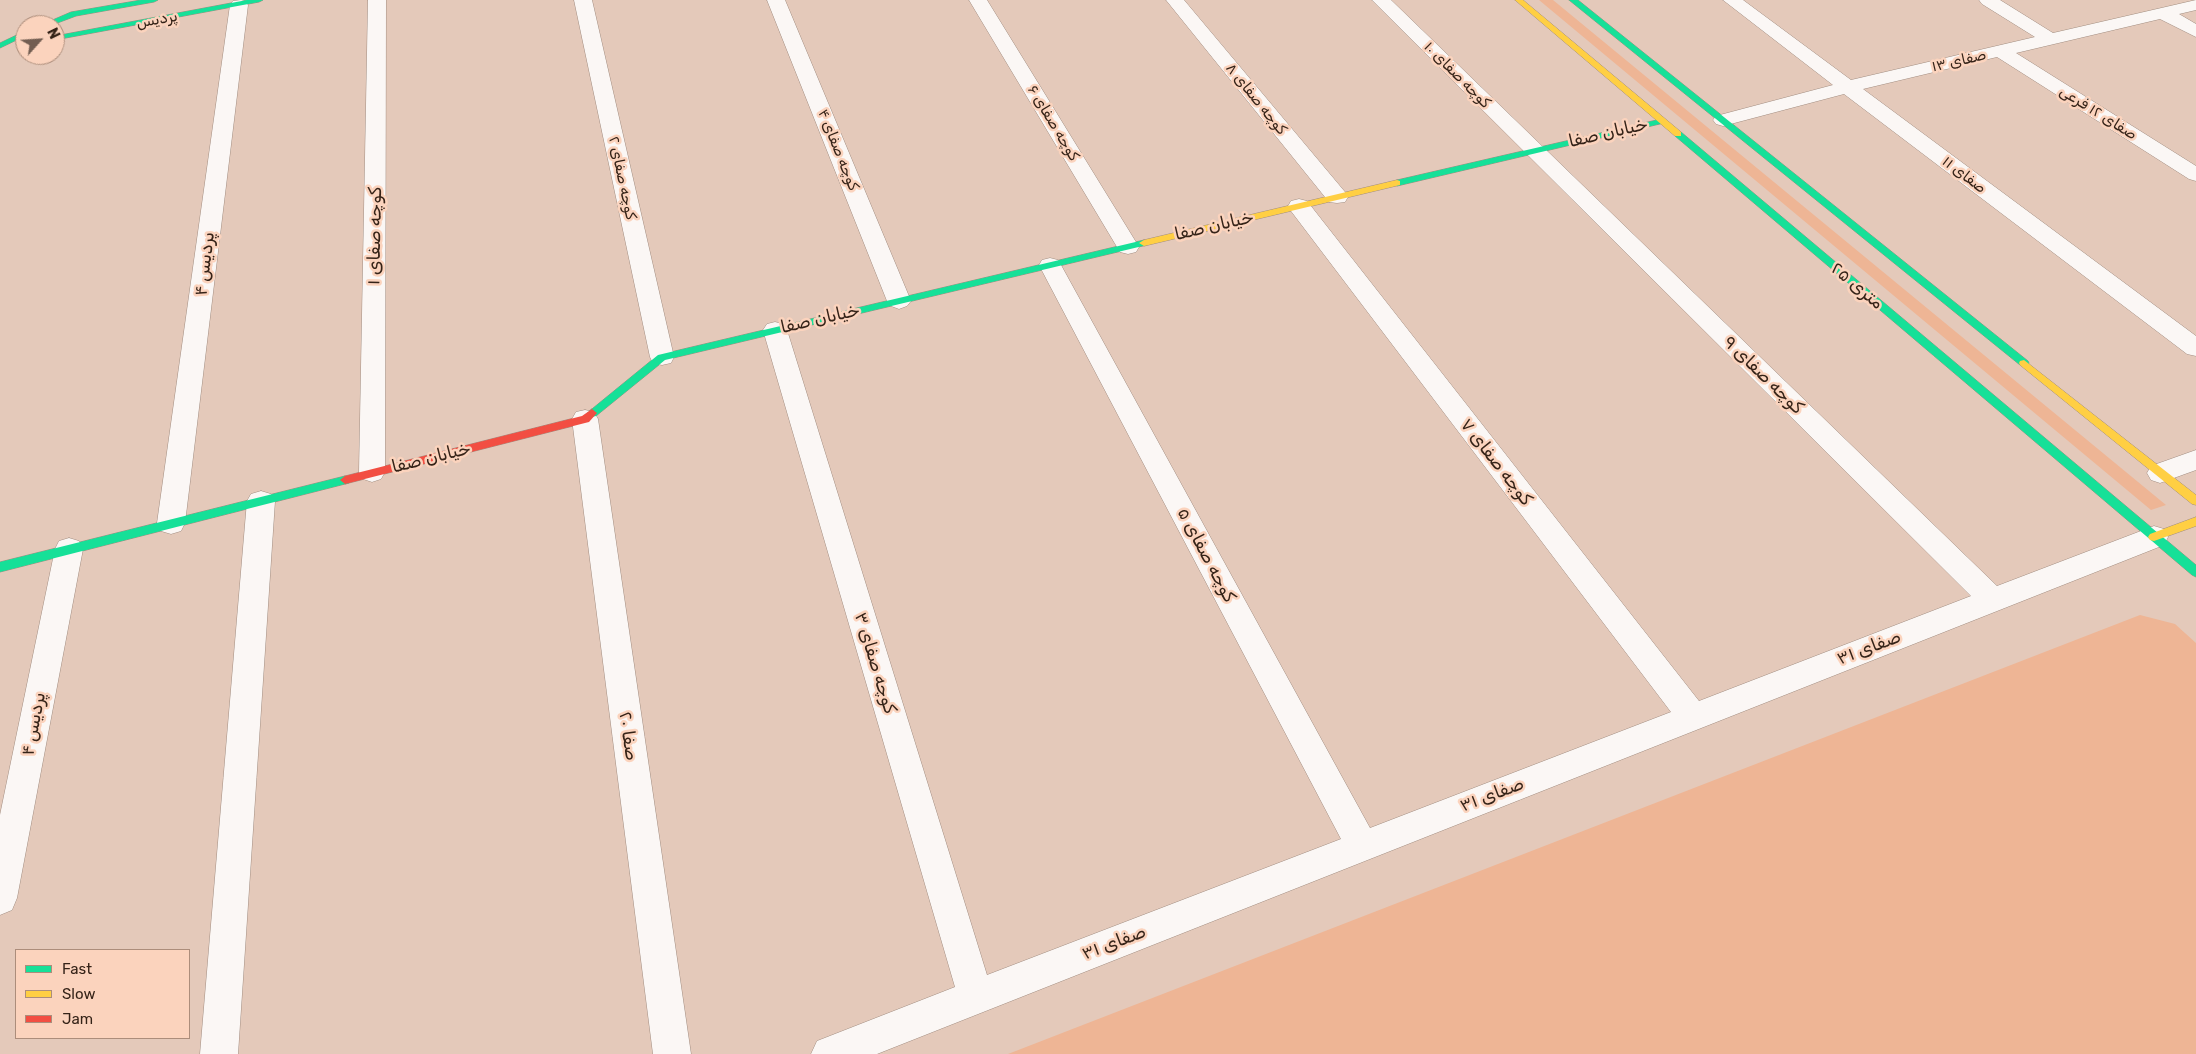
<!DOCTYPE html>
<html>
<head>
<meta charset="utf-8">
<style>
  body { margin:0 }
  #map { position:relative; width:2196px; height:1054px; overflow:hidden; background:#e4c9ba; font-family:Rubik,sans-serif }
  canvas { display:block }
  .legend { position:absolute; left:15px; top:949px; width:175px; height:90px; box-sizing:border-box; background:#fbd3bd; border:1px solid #ac8d7b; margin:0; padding:6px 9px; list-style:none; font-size:15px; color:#352318 }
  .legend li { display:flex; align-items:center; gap:10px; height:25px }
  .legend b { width:25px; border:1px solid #ac8d7b }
  .north { position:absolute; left:15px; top:15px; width:50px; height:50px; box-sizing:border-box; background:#fbd3bd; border:1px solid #ac8d7b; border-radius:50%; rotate:64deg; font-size:14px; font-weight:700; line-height:20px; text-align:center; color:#352318 }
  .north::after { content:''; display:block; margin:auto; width:18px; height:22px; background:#725d51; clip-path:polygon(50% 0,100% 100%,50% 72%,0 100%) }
</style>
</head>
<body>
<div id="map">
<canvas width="2196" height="1054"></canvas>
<ul class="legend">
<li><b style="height:6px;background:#16e098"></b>Fast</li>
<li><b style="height:6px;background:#ffcf43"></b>Slow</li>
<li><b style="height:6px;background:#f24e42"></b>Jam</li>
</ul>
<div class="north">N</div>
</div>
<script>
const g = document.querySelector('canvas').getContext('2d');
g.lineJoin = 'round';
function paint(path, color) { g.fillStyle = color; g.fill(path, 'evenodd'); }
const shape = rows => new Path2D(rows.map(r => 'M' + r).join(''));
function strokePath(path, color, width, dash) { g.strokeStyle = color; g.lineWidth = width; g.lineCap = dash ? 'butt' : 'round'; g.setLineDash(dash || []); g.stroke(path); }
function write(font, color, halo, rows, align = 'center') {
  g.font = font + ' Rubik,Vazirmatn,sans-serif'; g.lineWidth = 5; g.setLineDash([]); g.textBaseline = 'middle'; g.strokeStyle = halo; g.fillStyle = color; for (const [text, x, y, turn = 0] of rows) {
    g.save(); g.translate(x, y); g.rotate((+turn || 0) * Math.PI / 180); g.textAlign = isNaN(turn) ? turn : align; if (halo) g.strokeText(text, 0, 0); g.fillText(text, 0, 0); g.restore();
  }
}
paint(shape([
  [1539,0,1553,0,2166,505,2151,510],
  [2140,615,2175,624,2196,643,2196,1054,1008,1054]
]), '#eeb595');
const street = shape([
  [241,0,245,1,248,5,185,523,181,531,171,534,161,531,157,523,230,5,233,1,241,0],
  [368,0,386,0,385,472,381,479,372,482,363,479,359,472,368,0],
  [574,0,592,0,674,357,671,363,662,365,653,363,650,357,574,0],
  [767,0,785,0,911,301,907,306,899,309,891,306,887,301,767,0],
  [969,0,987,0,1139,247,1136,252,1128,254,1120,252,969,0],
  [1166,0,1184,0,1345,192,1348,197,1345,202,1337,203,1329,202,1166,0],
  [1372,0,1391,0,1997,586,2154,526,2164,529,2168,537,2164,545,877,1054,811,1054,817,1041,955,987,763,330,767,324,775,322,783,324,787,330,987,975,1341,839,1039,265,1042,260,1050,258,1058,260,1061,265,1370,828,1671,712,1291,211,1288,206,1291,201,1299,199,1307,201,1699,701,1971,596,1372,0],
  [1723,0,1743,0,1851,80,2035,37,1982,4,1979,0,2000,0,2053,33,2196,0,2196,10,2179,14,2196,24,2196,37,2160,19,2016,53,2196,166,2196,181,2189,179,1997,57,1863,89,2196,336,2196,356,2187,354,1844,94,1723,126,1716,124,1713,120,1716,116,1833,85,1723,0],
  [585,410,594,412,598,419,691,1054,653,1054,572,419,576,412,585,410],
  [2196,450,2196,470,2160,483,2151,480,2147,473,2151,466,2196,450],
  [261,491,271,494,275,501,238,1054,200,1054,247,501,251,494,261,491],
  [69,538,79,541,83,549,17,898,12,910,0,915,0,815,55,549,59,541,69,538]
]);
const fast = shape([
  [141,0,158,0,154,2,76,16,52,25,41,25,71,12,141,0],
  [247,0,263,0,259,2,55,40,55,36,247,0],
  [1569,0,1578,0,2028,361,2029,363,2028,365,2020,365,1569,0],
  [25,31,25,36,0,48,0,43,25,31],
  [1661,119,1664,119,1664,123,1397,186,1393,183,1397,180,1661,119],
  [1675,132,1681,132,2196,565,2196,577,2192,575,1675,136,1675,132],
  [1144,240,1147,241,1147,245,665,360,596,416,592,417,587,413,658,355,1144,240],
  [345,476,350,480,349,483,0,572,0,562,345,476]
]);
const slow = shape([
  [1515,0,1523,0,1681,132,1681,136,1675,136,1515,0],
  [1397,180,1400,181,1400,185,1144,246,1139,243,1144,240,1397,180],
  [2024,360,2196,495,2196,505,2192,504,2020,365,2019,363,2020,361,2024,360],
  [2196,517,2196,526,2154,541,2150,540,2148,537,2150,534,2196,517]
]);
const jam = shape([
  [592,409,597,413,589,422,585,423,345,484,340,480,345,476,582,416,592,409]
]);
strokePath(street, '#a18d81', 1);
strokePath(fast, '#a18d81', 1);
strokePath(slow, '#a18d81', 1);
strokePath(jam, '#a18d81', 1);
paint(street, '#fbf7f5');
paint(fast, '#16e098');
paint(slow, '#ffcf43');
paint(jam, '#f24e42');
write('15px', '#352318', '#fbd3bd', [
  ["پردیس",157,20,-10],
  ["صفای ۱۳",1959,61,-13],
  ["کوچه صفای ۱۰",1457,75,45],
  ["کوچه صفای ۸",1256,99,51],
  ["صفای ۱۲ فرعی",2098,113,32],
  ["کوچه صفای ۶",1053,123,59],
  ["کوچه صفای ۴",838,150,68],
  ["صفای ۱۱",1964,175,37],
  ["کوچه صفای ۲",622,178,78]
]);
write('18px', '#352318', '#fbd3bd', [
  ["خیابان صفا",1608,133,-13],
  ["خیابان صفا",1214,226,-13],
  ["کوچه صفای ۱",375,236,-89],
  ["پردیس ۴",205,264,-83],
  ["۲۵ متری",1857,286,40],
  ["خیابان صفا",820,319,-13],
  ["کوچه صفای ۹",1763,375,44],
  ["خیابان صفا",431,458,-14],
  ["کوچه صفای ۷",1496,462,52],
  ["کوچه صفای ۵",1206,555,62],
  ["صفای ۳۱",1869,648,-21],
  ["کوچه صفای ۳",875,663,73],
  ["پردیس ۴",34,724,-79],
  ["صفا ۲۰",628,736,82],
  ["صفای ۳۱",1492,795,-21],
  ["صفای ۳۱",1114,943,-21]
]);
</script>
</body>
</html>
